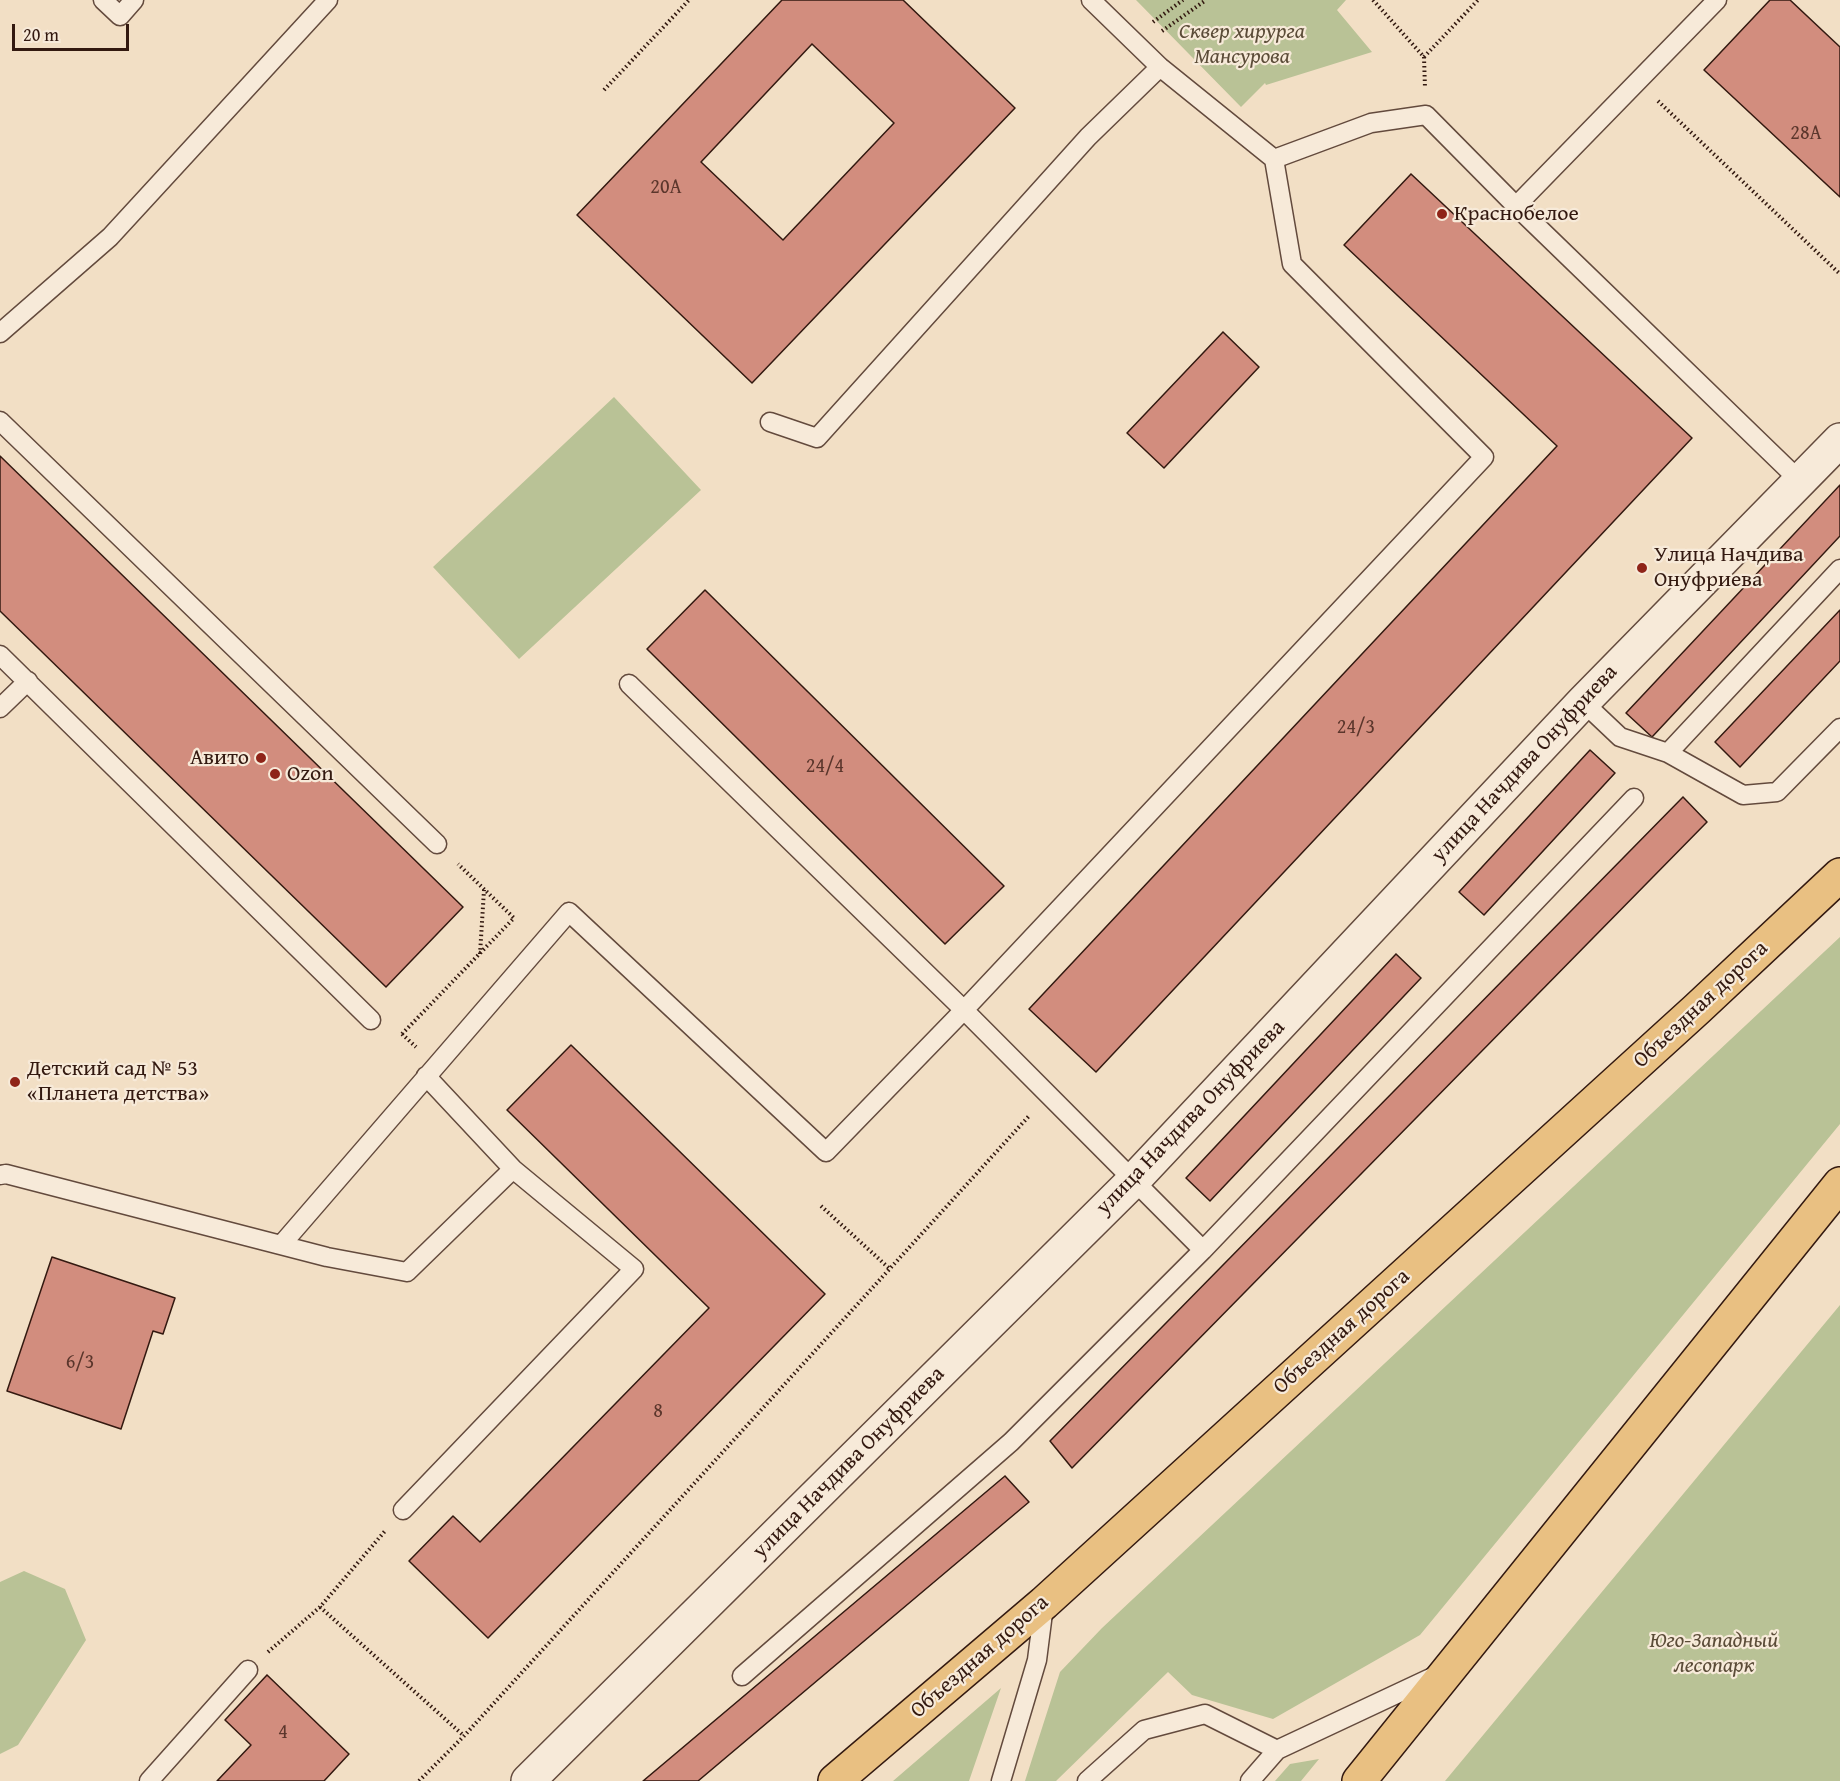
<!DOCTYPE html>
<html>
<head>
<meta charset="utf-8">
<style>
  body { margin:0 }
  #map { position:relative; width:1840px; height:1781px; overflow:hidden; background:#f2dfc5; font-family:"Gentium Book Plus",serif }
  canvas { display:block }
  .scale { position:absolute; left:12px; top:24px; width:117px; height:27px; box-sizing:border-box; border:3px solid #331910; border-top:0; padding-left:8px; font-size:18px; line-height:21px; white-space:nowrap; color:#331910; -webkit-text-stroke:4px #f7ead9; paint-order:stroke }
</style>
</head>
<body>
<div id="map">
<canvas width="1840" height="1781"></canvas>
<div class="scale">20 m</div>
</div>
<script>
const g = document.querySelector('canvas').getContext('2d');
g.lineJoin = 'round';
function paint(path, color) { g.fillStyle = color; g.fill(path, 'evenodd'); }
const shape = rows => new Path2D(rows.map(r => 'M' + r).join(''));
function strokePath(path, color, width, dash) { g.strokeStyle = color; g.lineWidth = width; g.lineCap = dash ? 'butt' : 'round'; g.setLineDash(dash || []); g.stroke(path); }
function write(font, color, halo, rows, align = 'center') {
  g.font = font + ' "Gentium Book Plus",serif'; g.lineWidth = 4.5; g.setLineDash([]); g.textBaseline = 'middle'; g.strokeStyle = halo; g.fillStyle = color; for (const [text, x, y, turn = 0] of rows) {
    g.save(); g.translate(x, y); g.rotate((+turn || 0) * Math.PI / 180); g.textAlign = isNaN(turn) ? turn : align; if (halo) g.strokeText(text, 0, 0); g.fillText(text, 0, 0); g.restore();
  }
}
paint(shape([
  [1136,0,1346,0,1337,10,1372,52,1266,85,1265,83,1241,107],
  [614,397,701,490,519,659,433,567],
  [1840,937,1840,1124,1420,1635,1273,1719,1192,1695,1168,1672,1056,1781,1025,1781,1060,1672,1102,1628],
  [1840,1305,1840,1781,1445,1781],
  [24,1571,65,1589,86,1640,18,1745,0,1754,0,1582],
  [1001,1688,969,1781,893,1781],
  [1319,1759,1301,1781,1275,1781,1290,1764]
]), '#b9c296');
const building = shape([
  [782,0,903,0,1015,108,752,383,577,215,782,0],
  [812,44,894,123,783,240,701,162,812,44],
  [1770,0,1790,0,1840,47,1840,197,1704,70,1770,0],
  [1411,174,1692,438,1096,1072,1029,1009,1557,446,1344,245,1411,174],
  [1223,332,1259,367,1164,468,1127,433,1223,332],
  [0,456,463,907,386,987,0,611,0,456],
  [1840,485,1840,536,1652,737,1626,713,1840,485],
  [705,590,1004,886,945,944,647,649,705,590],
  [1840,610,1840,661,1740,767,1715,742,1840,610],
  [1590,750,1615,773,1484,915,1459,892,1590,750],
  [1683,797,1707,822,1072,1468,1050,1441,1683,797],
  [1396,954,1421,978,1210,1201,1186,1178,1396,954],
  [571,1045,825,1294,488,1638,409,1561,453,1516,480,1542,709,1308,507,1110,571,1045],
  [52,1257,175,1298,163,1334,153,1331,121,1429,7,1391,52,1257],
  [1005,1476,1029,1502,698,1781,643,1781,1005,1476],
  [267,1675,349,1754,324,1781,217,1781,251,1745,225,1720,267,1675]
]);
paint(building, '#d28d7e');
strokePath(building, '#331910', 1.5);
const lane = shape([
  [103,0,120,16,134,0],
  [1091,0,1160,67,1274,159,1371,123,1426,115,1516,206,1800,481],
  [1516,206,1717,0],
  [0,333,110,237,328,0],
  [0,421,437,844],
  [770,422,817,438,1088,137,1160,67],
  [0,655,371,1020],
  [629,684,964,1010,1203,1250],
  [1583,702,1620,737,1668,753,1743,795,1777,792,1840,728],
  [0,708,28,681],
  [1668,753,1840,569],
  [0,1175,6,1174,327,1257,407,1272,513,1169],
  [282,1244,569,912,826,1152,964,1010,1484,457,1292,264,1274,159],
  [403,1510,634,1269,513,1169,426,1076],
  [742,1676,1011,1442,1203,1250,1634,798],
  [149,1781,248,1670],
  [1001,1781,1037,1660,1044,1605],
  [1087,1781,1144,1730,1205,1714,1277,1750],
  [1250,1781,1277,1750,1437,1675]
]);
const street = shape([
  [528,1781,1133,1181,1583,702,1840,440]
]);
const primary = shape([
  [835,1781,1044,1603,1697,1009,1840,875],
  [1359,1781,1840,1184]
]);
strokePath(lane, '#634a3d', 21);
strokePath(street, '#634a3d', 36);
strokePath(primary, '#331910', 36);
strokePath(shape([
  [1373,0,1424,57,1425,88],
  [1153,22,1183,0],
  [1162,31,1206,0],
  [1424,57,1478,0],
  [604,90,689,0],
  [1658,101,1840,274],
  [480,954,484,890],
  [402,1034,514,918,458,864],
  [402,1034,416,1047],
  [821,1206,890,1269],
  [320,1607,464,1736],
  [268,1652,320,1607,385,1531],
  [419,1781,464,1736,1029,1116]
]), '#331910', 4, [1.5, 3]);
strokePath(lane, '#f7ead9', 18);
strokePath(street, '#f7ead9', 33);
strokePath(primary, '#e9c082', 33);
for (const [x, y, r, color] of [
  [1442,214,6,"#8f2418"],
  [1642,568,6,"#8f2418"],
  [261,758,6,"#8f2418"],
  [275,774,6,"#8f2418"],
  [15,1082,6,"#8f2418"]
]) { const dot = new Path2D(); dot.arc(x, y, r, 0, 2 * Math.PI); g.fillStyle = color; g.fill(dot); strokePath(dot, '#f7ead9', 2); }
write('20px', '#5b362c', null, [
  ["28А",1806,134],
  ["20А",666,188],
  ["24/3",1356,728],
  ["24/4",825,767],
  ["6/3",80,1363],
  ["8",658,1412],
  ["4",283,1733]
]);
write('italic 22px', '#5b4c38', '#f7ead9', [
  ["Сквер хирурга",1242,32],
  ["Мансурова",1242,57],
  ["Юго-Западный",1714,1641],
  ["лесопарк",1714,1666]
]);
write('22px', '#331910', '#f7ead9', [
  ["Краснобелое",1454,214],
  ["Улица Начдива",1654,555],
  ["Онуфриева",1654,580],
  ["Авито",249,758,"right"],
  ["Ozon",287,774],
  ["Детский сад № 53",27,1069],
  ["«Планета детства»",27,1094]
], 'left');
write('22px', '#331910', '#f7ead9', [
  ["улица Начдива Онуфриева",1525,764,-47],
  ["Объездная дорога",1701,1005,-43],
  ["улица Начдива Онуфриева",1191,1118,-46],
  ["Объездная дорога",1342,1332,-42],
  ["улица Начдива Онуфриева",849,1463,-45],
  ["Объездная дорога",980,1657,-41]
]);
</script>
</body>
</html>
